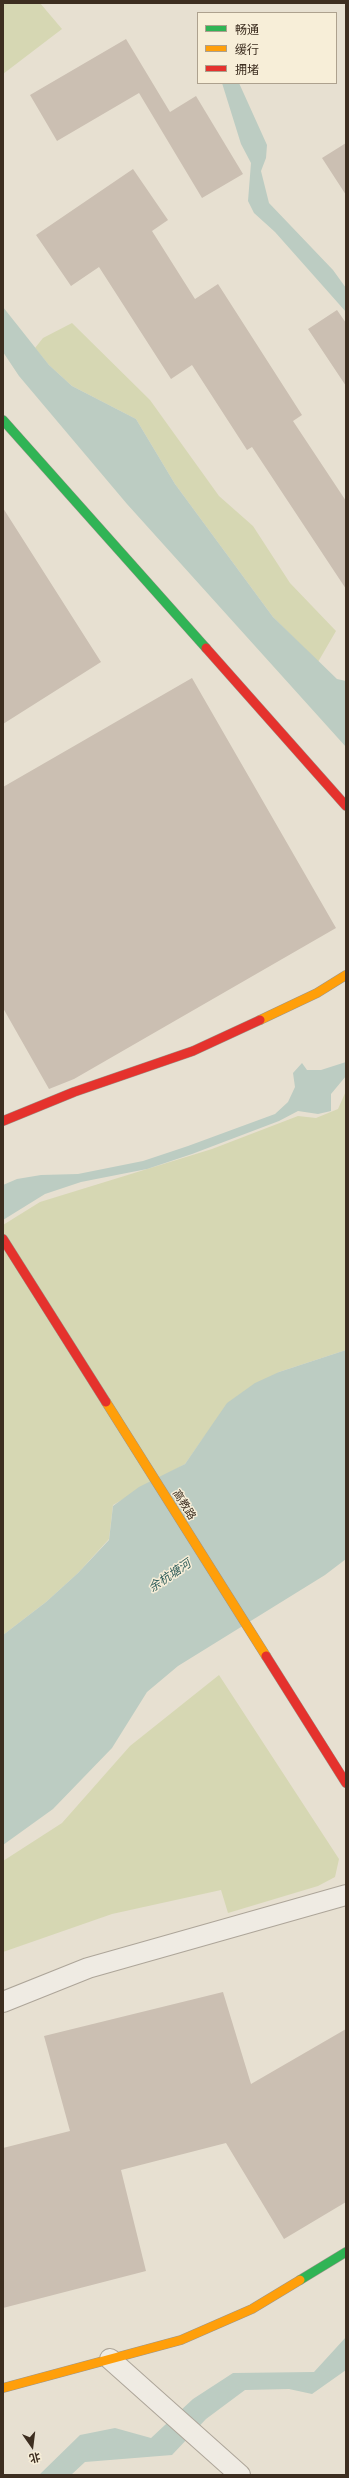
<!DOCTYPE html>
<html>
<head>
<meta charset="utf-8">
<style>
  body { margin:0 }
  #map { position:relative; width:349px; height:2478px; overflow:hidden; background:#e7e0d1; font-family:Lora,"Noto Sans SC",serif }
  canvas { display:block }
  .frame { position:absolute; inset:0; border:4px solid #3d2e20; pointer-events:none }
  .legend { position:absolute; left:197px; top:12px; width:140px; height:72px; box-sizing:border-box; background:#f7eed8; border:1px solid #ada18e; margin:0; padding:5px 7px; list-style:none; font-size:12px; color:#3d2e20 }
  .legend li { display:flex; align-items:center; gap:8px; height:20px }
  .legend b { width:20px; border:1px solid #ada18e }
  .north { position:absolute; left:12px; top:2426px; width:40px; height:40px; -webkit-text-stroke:3px #f7eed8; paint-order:stroke; rotate:166deg; font-size:11px; font-weight:700; line-height:16px; text-align:center; color:#3d2e20 }
  .north::after { content:''; display:block; margin:auto; width:14px; height:18px; background:#3d2e20; clip-path:polygon(50% 0,100% 100%,50% 72%,0 100%) }
</style>
</head>
<body>
<div id="map">
<canvas width="349" height="2478"></canvas>
<div class="frame"></div>
<ul class="legend">
<li><b style="height:5px;background:#30b455"></b>畅通</li>
<li><b style="height:5px;background:#ff9f0a"></b>缓行</li>
<li><b style="height:5px;background:#e5322d"></b>拥堵</li>
</ul>
<div class="north">北</div>
</div>
<script>
const g = document.querySelector('canvas').getContext('2d');
g.lineJoin = 'round';
function paint(path, color) { g.fillStyle = color; g.fill(path, 'evenodd'); }
const shape = rows => new Path2D(rows.map(r => 'M' + r).join(''));
function strokePath(path, color, width, dash) { g.strokeStyle = color; g.lineWidth = width; g.lineCap = dash ? 'butt' : 'round'; g.setLineDash(dash || []); g.stroke(path); }
function write(font, color, halo, rows, align = 'center') {
  g.font = font + ' Lora,"Noto Sans SC",serif'; g.lineWidth = 3; g.setLineDash([]); g.textBaseline = 'middle'; g.strokeStyle = halo; g.fillStyle = color; for (const [text, x, y, turn = 0] of rows) {
    g.save(); g.translate(x, y); g.rotate((+turn || 0) * Math.PI / 180); g.textAlign = isNaN(turn) ? turn : align; if (halo) g.strokeText(text, 0, 0); g.fillText(text, 0, 0); g.restore();
  }
}
paint(shape([
  [3,3,40,3,62,29,3,74],
  [72,323,150,400,219,496,253,526,290,583,336,631,318,662,273,617,175,484,136,419,72,386,49,365,35,348,43,338],
  [346,1091,346,1350,279,1372,204,1437,185,1464,113,1505,109,1539,78,1573,46,1602,3,1635,3,1225,40,1202,212,1149,298,1116,316,1118,338,1109],
  [219,1675,339,1859,335,1877,318,1886,228,1913,221,1890,112,1914,3,1952,3,1861,62,1823,130,1746]
]), '#d6d7b3');
paint(shape([
  [222,83,239,83,267,145,266,158,261,171,269,203,333,270,346,288,346,312,275,232,254,213,248,201,251,163,241,144],
  [3,307,49,365,72,386,136,419,175,484,273,617,337,679,346,681,346,747,127,504,19,376,3,352],
  [346,1062,346,1076,331,1094,331,1111,318,1114,298,1111,279,1121,192,1154,147,1169,81,1182,45,1194,3,1220,3,1185,17,1179,41,1175,78,1174,143,1161,188,1146,275,1114,288,1102,295,1087,293,1073,302,1063,307,1070,321,1070],
  [346,1350,346,1559,325,1575,178,1666,147,1692,112,1748,53,1809,3,1845,3,1635,46,1602,78,1573,109,1540,113,1506,139,1487,185,1464,227,1403,255,1383,279,1372],
  [346,2337,346,2370,312,2394,289,2389,245,2390,206,2419,172,2455,85,2462,71,2475,39,2475,80,2435,115,2428,151,2438,193,2399,233,2373,314,2372]
]), '#bcccc2');
paint(shape([
  [126,39,170,112,196,96,243,174,202,198,139,93,57,141,30,95],
  [346,143,346,195,322,158],
  [133,169,168,220,152,231,195,299,218,284,302,415,293,421,346,501,346,589,252,447,247,450,192,365,171,379,99,267,71,286,36,235],
  [337,310,346,323,346,386,308,329],
  [3,508,101,662,3,724],
  [192,678,336,928,74,1079,49,1089,3,1008,3,787],
  [223,1992,251,2084,346,2029,346,2202,284,2239,226,2143,121,2170,146,2271,3,2308,3,2148,70,2131,44,2036]
]), '#cbbfb2');
const street = shape([
  [3,2002,88,1968,346,1895],
  [110,2359,240,2475]
]);
const fast = shape([
  [3,420,206,648],
  [300,2280,346,2252]
]);
const slow = shape([
  [260,1020,317,993,346,975],
  [106,1402,266,1656],
  [3,2388,181,2340,252,2309,300,2280]
]);
const jam = shape([
  [206,648,346,806],
  [3,1121,74,1092,193,1051,260,1020],
  [3,1239,106,1402],
  [266,1656,346,1783]
]);
strokePath(street, '#ada599', 22);
strokePath(fast, '#9c958a', 10);
strokePath(slow, '#9c958a', 10);
strokePath(jam, '#9c958a', 10);
strokePath(street, '#efebe3', 20);
strokePath(fast, '#30b455', 9);
strokePath(slow, '#ff9f0a', 9);
strokePath(jam, '#e5322d', 9);
write('11px', '#3d2e20', '#f7eed8', [
  ["高教路",184,1505,58]
]);
write('italic 12px', '#2f5d5a', '#f7eed8', [
  ["余杭塘河",170,1576,-34]
]);
</script>
</body>
</html>
